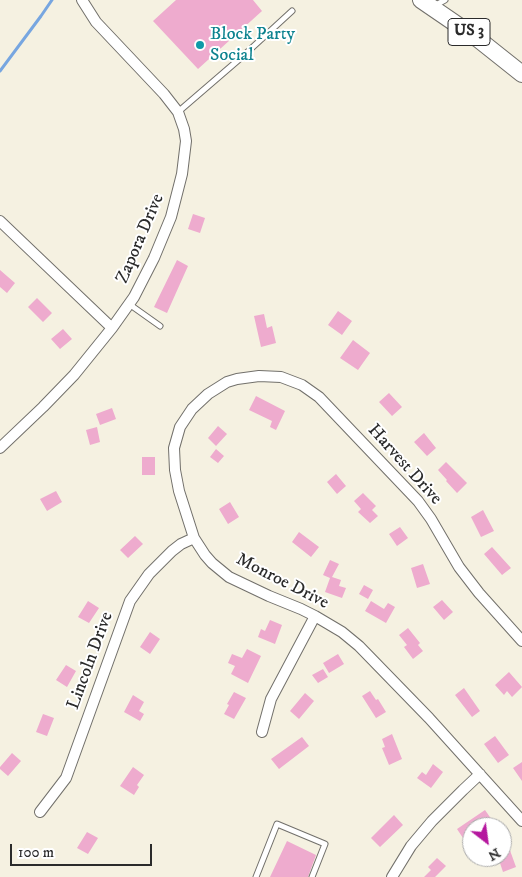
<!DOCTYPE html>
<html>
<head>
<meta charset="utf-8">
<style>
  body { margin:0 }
  #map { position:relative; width:522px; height:877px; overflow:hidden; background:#f5f1e1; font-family:"IM FELL DW Pica",serif }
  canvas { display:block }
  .north { position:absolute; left:462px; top:817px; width:50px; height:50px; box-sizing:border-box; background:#fff; border:1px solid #aaa; border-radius:50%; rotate:150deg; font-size:14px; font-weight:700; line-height:20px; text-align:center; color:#2b2b2b }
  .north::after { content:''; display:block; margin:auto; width:18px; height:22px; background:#b5179e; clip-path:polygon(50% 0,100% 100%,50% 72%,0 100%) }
  .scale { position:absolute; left:10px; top:844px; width:142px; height:22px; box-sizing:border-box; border:2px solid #2b2b2b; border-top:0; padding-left:6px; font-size:15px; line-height:18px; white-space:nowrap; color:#2b2b2b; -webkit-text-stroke:4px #fff; paint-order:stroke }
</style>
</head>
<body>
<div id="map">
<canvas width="522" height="877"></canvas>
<div class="north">N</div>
<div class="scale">100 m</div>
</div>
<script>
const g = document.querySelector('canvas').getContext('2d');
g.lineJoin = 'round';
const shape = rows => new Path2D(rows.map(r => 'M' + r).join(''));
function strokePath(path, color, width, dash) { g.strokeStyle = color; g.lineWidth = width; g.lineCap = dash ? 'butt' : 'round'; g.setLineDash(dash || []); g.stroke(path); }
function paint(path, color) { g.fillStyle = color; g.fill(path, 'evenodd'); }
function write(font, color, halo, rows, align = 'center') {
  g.font = font + ' "IM FELL DW Pica",serif'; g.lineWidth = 4; g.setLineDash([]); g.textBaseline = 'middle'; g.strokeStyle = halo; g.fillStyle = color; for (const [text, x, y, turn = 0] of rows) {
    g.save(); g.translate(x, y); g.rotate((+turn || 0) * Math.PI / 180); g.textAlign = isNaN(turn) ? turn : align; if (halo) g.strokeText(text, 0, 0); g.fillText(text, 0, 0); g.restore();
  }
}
strokePath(shape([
  [0,71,41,16,52,0]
]), '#77a6e0', 3);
paint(shape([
  [176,0,253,0,262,11,198,69,153,21],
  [193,214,205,218,200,233,188,229],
  [177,260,188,266,167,313,154,307],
  [0,270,15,283,7,293,0,287],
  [37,298,52,313,43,322,28,307],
  [338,311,352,321,342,335,328,325],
  [264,314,267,328,272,326,276,343,261,347,254,316],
  [63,329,72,339,60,349,51,339],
  [353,340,370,353,358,370,340,358],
  [389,393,402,407,392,416,379,402],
  [256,396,285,411,276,430,270,427,272,421,249,410],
  [112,408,116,419,100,425,96,414],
  [218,426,227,434,216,446,208,438],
  [97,427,100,442,90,445,86,430],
  [424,433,436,448,427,456,414,442],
  [216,449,224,456,218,463,210,457],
  [142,457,155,457,155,475,142,475],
  [446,462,467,483,457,493,446,481,447,480,438,470],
  [336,474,346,486,337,494,327,482],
  [56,491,62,502,47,511,40,499],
  [363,493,376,506,372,510,378,516,370,523,358,512,361,509,354,501],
  [230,502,239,517,228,524,219,509],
  [483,510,494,531,481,537,471,517],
  [400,527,408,538,397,546,389,534],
  [299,532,319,547,311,557,292,542],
  [135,536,143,544,128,558,120,550],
  [492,547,511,568,502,575,484,554],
  [330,560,339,564,332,577,341,580,339,586,346,588,342,598,325,592,330,578,323,575],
  [423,564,430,584,417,588,411,568],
  [364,585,373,590,368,599,359,594],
  [442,600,453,612,444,620,433,607],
  [88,601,99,608,89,623,78,617],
  [371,601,384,609,388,603,395,607,386,623,365,611],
  [270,620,282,625,275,644,258,637,261,629,265,631],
  [408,628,420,643,418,645,423,651,413,659,404,647,407,645,399,635],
  [150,632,160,639,150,654,140,647],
  [247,649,261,656,248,683,231,674,235,666,228,663,232,654,242,658],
  [338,654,344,664,329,673,323,663],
  [66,665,76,671,67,687,56,680],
  [323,669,328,677,318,683,312,675],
  [509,672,522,687,512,697,507,691,504,695,495,685],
  [464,688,480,711,472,717,455,695],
  [370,691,376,700,378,699,386,712,376,718,362,696],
  [234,692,246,698,234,719,224,714,229,705,227,704],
  [305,693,314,701,299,719,290,711],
  [133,695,144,702,139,711,144,714,140,721,124,712],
  [43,714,54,718,47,736,36,732],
  [392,734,402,759,389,765,382,748,385,747,382,739],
  [495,736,509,755,498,763,484,744],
  [302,737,309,746,279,769,271,759],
  [12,753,21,761,8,776,0,769,0,767],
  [522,762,522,781,513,768],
  [433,764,443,772,431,788,417,778,422,772,426,775],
  [133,767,144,775,137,785,139,787,134,795,120,786],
  [485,810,492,820,481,827,472,827,472,833,463,838,457,829],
  [394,815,403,825,380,847,371,838],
  [502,831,503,831,516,867,503,872,498,857,502,857],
  [87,832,98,838,88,854,77,848],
  [287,841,316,855,308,877,270,877],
  [437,858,446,866,435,877,424,877,431,870,428,867]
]), '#eeabce');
const lane = shape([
  [434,6,445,0],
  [178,112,243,56,292,11],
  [129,304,160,326],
  [256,877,277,824,325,844,312,877]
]);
const street = shape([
  [0,221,112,328],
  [0,448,43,407,74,375,112,328,134,297,154,258,171,217,182,174,186,141,184,129,178,112,164,94,96,22,82,0],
  [522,641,479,593,459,567,431,519,418,501,319,397,302,385,281,377,259,376,237,379,227,382,208,394,192,409,180,427,174,448,175,470,179,491,194,538,205,555,212,563,229,577,269,596,301,609,315,616,342,632,359,646,429,718,522,821],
  [262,732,271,699,315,616],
  [40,812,66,778,130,601,149,574,172,551,181,544,194,538],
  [392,877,411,846,432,821,463,790,480,774]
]);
const primary = shape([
  [421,0,478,39,522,74]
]);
strokePath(lane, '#72706b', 7);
strokePath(street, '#72706b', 12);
strokePath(primary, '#72706b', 18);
strokePath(lane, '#fff', 5);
strokePath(street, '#fff', 10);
strokePath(primary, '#fff', 16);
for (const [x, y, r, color] of [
  [200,45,5,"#0f9aa8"]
]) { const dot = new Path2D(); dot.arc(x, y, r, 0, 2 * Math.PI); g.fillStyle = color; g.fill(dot); strokePath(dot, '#fff', 2); }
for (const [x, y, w] of [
  [469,32,42]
]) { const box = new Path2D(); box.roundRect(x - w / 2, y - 13.5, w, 27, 4); g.fillStyle = '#fff'; g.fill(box); strokePath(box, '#2b2b2b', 1); }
write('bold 16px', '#2b2b2b', null, [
  ["US 3",469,32]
]);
write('18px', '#0d838f', '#fff', [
  ["Block Party",210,35],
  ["Social",210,56]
], 'left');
write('18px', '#2b2b2b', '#fff', [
  ["Zapora Drive",141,239,-67],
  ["Harvest Drive",404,465,48],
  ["Monroe Drive",282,582,27],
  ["Lincoln Drive",91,661,-70]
]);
</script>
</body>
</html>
